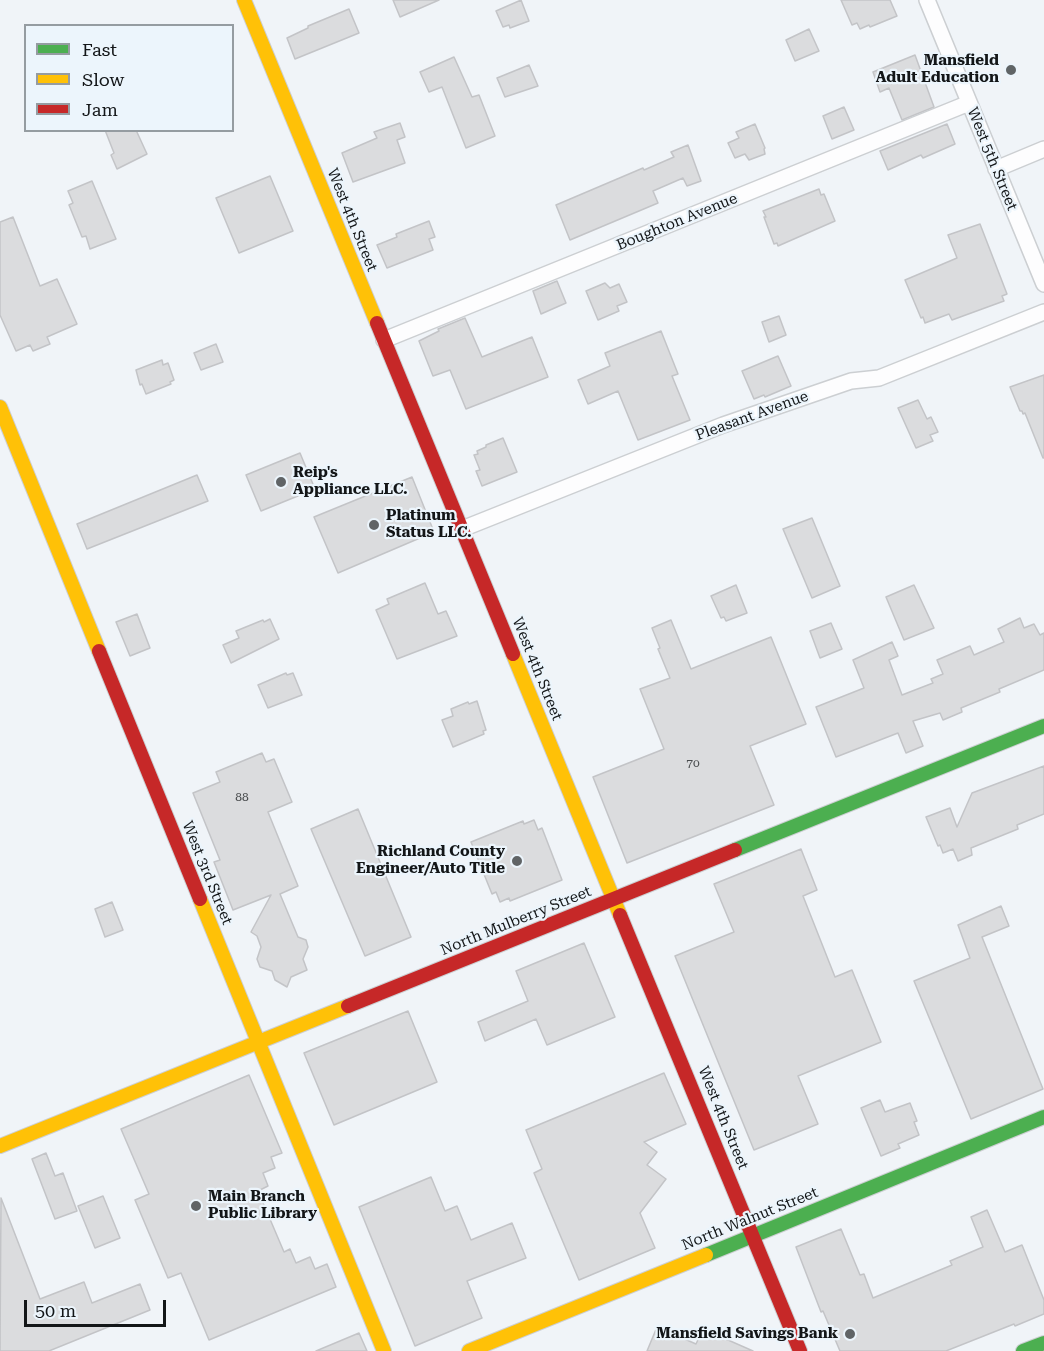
<!DOCTYPE html>
<html>
<head>
<meta charset="utf-8">
<style>
  body { margin:0 }
  #map { position:relative; width:1044px; height:1351px; overflow:hidden; background:#f0f4f8; font-family:"Roboto Serif",serif }
  canvas { display:block }
  .legend { position:absolute; left:24px; top:24px; width:210px; height:108px; box-sizing:border-box; background:#ecf5fc; border:2px solid #959ca1; margin:0; padding:8px 10px; list-style:none; font-size:18px; color:#131618 }
  .legend li { display:flex; align-items:center; gap:12px; height:30px }
  .legend b { width:30px; border:2px solid #959ca1 }
  .scale { position:absolute; left:24px; top:1300px; width:142px; height:27px; box-sizing:border-box; border:3px solid #131618; border-top:0; padding-left:8px; font-size:18px; line-height:21px; white-space:nowrap; color:#131618; -webkit-text-stroke:4px #ecf5fc; paint-order:stroke }
</style>
</head>
<body>
<div id="map">
<canvas width="1044" height="1351"></canvas>
<ul class="legend">
<li><b style="height:8px;background:#4caf50"></b>Fast</li>
<li><b style="height:8px;background:#ffc107"></b>Slow</li>
<li><b style="height:8px;background:#c62828"></b>Jam</li>
</ul>
<div class="scale">50 m</div>
</div>
<script>
const g = document.querySelector('canvas').getContext('2d');
g.lineJoin = 'round';
function paint(path, color) { g.fillStyle = color; g.fill(path, 'evenodd'); }
const shape = rows => new Path2D(rows.map(r => 'M' + r).join(''));
function strokePath(path, color, width, dash) { g.strokeStyle = color; g.lineWidth = width; g.lineCap = dash ? 'butt' : 'round'; g.setLineDash(dash || []); g.stroke(path); }
function write(font, color, halo, rows, align = 'center') {
  g.font = font + ' "Roboto Serif",serif'; g.lineWidth = 4.5; g.setLineDash([]); g.textBaseline = 'middle'; g.strokeStyle = halo; g.fillStyle = color; for (const [text, x, y, turn = 0] of rows) {
    g.save(); g.translate(x, y); g.rotate((+turn || 0) * Math.PI / 180); g.textAlign = isNaN(turn) ? turn : align; if (halo) g.strokeText(text, 0, 0); g.fillText(text, 0, 0); g.restore();
  }
}
const building = shape([
  [393,0,439,0,400,17,393,0],
  [521,0,529,21,510,28,509,25,503,27,496,11,521,0],
  [841,0,890,0,897,16,870,27,869,25,860,29,857,23,852,25,841,0],
  [349,9,359,33,295,59,287,38,308,28,308,26,349,9],
  [809,29,819,51,795,61,786,40,809,29],
  [915,55,934,107,902,120,889,88,880,92,873,72,915,55],
  [454,57,472,97,479,95,495,136,466,148,442,87,429,92,420,72,454,57],
  [529,65,538,86,505,97,497,78,529,65],
  [844,107,854,130,832,139,823,116,844,107],
  [400,123,405,137,397,140,405,163,353,182,342,153,377,138,374,132,400,123],
  [755,124,765,148,764,149,765,154,749,160,745,154,735,158,728,143,739,138,736,132,755,124],
  [947,124,955,144,923,158,921,155,888,170,880,151,947,124],
  [105,130,136,130,147,154,117,169,111,155,114,153,105,130],
  [688,145,701,181,687,186,683,178,653,191,658,203,570,240,556,205,643,168,644,170,674,157,671,152,688,145],
  [270,176,293,231,239,253,216,198,270,176],
  [92,181,116,239,90,249,86,236,82,237,69,205,73,203,68,191,92,181],
  [819,189,821,195,824,194,835,221,778,246,777,243,774,244,764,217,766,217,763,211,819,189],
  [13,217,40,286,57,279,77,324,47,337,50,344,33,351,30,345,16,351,0,315,0,222,13,217],
  [429,221,435,237,429,239,433,250,387,268,377,245,397,237,396,234,429,221],
  [980,224,1007,294,1002,296,1004,301,952,320,949,314,925,323,923,317,921,318,905,280,957,258,948,235,980,224],
  [557,281,566,303,541,314,533,291,557,281],
  [605,283,610,288,619,284,627,302,617,306,619,311,598,320,586,291,605,283],
  [779,316,786,335,769,342,762,322,779,316],
  [465,318,482,357,532,337,548,377,466,409,450,370,433,376,419,341,439,331,438,329,465,318],
  [661,331,678,374,672,376,690,420,638,440,618,391,588,404,578,380,610,366,605,353,661,331],
  [216,344,223,362,201,370,194,353,216,344],
  [778,356,791,386,765,397,764,395,754,399,742,371,778,356],
  [162,360,163,365,168,363,174,380,170,382,171,384,146,394,142,384,140,385,136,370,162,360],
  [1044,375,1044,458,1043,458,1025,413,1023,414,1022,411,1020,411,1010,387,1044,375],
  [918,400,927,419,931,417,938,432,930,435,933,441,916,448,898,408,918,400],
  [503,438,517,472,482,486,476,471,480,470,474,455,478,454,477,451,486,447,486,445,503,438],
  [300,453,315,489,261,511,246,475,300,453],
  [197,475,208,501,87,549,77,524,197,475],
  [412,477,434,532,338,573,314,517,412,477],
  [812,518,840,586,812,598,783,529,812,518],
  [425,583,438,614,446,611,457,636,397,659,376,610,389,604,387,599,425,583],
  [736,585,747,613,726,621,724,617,721,618,711,596,736,585],
  [914,585,934,628,904,640,886,597,914,585],
  [137,614,150,648,130,656,116,622,137,614],
  [1020,618,1024,628,1034,624,1040,635,1044,633,1044,670,999,689,1000,692,961,708,962,712,943,720,940,713,913,721,923,746,906,753,898,733,836,757,816,707,864,688,853,660,892,642,898,656,889,660,902,695,933,683,931,679,943,674,937,660,970,646,974,655,1004,642,998,629,1020,618],
  [270,619,279,639,231,663,223,645,239,638,236,631,263,620,264,622,270,619],
  [671,620,691,669,771,637,806,724,750,746,774,805,627,863,593,777,664,749,640,689,670,678,658,649,660,648,652,628,671,620],
  [831,623,842,649,820,658,810,631,831,623],
  [286,673,287,675,293,673,302,695,268,708,258,685,286,673],
  [477,701,486,730,483,731,484,734,453,747,442,720,453,716,451,709,468,702,469,704,477,701],
  [262,753,266,762,274,759,292,802,268,812,298,886,280,894,298,937,306,940,308,947,303,959,307,970,291,977,287,987,275,980,272,971,260,967,257,959,261,947,257,936,251,932,271,895,233,910,214,862,220,860,193,793,220,782,216,772,262,753],
  [1044,766,1044,814,1017,825,1018,829,971,848,972,855,958,861,953,849,943,853,940,845,938,846,926,817,950,808,957,827,972,793,1044,766],
  [358,809,411,937,365,956,311,829,358,809],
  [534,820,538,830,542,828,562,880,510,901,509,898,500,902,496,892,492,894,471,842,523,821,524,824,534,820],
  [801,849,817,890,803,896,835,977,852,970,881,1042,798,1076,818,1124,754,1150,675,956,734,932,714,884,801,849],
  [112,902,123,930,105,937,95,909,112,902],
  [1001,906,1009,926,982,937,1043,1089,971,1119,914,981,970,958,958,925,1001,906],
  [584,943,615,1017,547,1045,536,1019,485,1041,478,1022,528,1001,516,971,584,943],
  [408,1011,437,1082,334,1125,304,1053,408,1011],
  [664,1073,686,1124,644,1142,657,1152,647,1165,666,1179,640,1213,655,1248,579,1280,534,1173,542,1169,526,1130,664,1073],
  [249,1075,282,1153,271,1157,275,1168,263,1173,268,1186,258,1191,284,1252,290,1249,296,1263,310,1257,315,1269,327,1264,336,1287,209,1340,181,1273,168,1278,135,1200,149,1194,121,1129,249,1075],
  [880,1100,885,1112,910,1103,917,1121,914,1122,919,1135,898,1144,900,1148,881,1156,861,1108,880,1100],
  [46,1153,55,1176,63,1173,77,1211,55,1219,32,1159,46,1153],
  [431,1177,445,1211,457,1206,471,1240,512,1223,526,1258,467,1281,482,1318,415,1346,359,1207,431,1177],
  [103,1196,120,1238,95,1248,78,1206,103,1196],
  [1,1198,40,1299,84,1282,92,1303,140,1284,150,1310,49,1351,0,1351,1,1198],
  [987,1210,1005,1252,1022,1245,1044,1300,1044,1314,1015,1326,1014,1324,946,1351,840,1351,823,1311,821,1312,796,1247,841,1229,860,1275,864,1274,873,1298,952,1265,950,1261,983,1247,971,1217,987,1210],
  [657,1327,696,1344,703,1329,753,1351,647,1351,657,1327],
  [359,1333,367,1351,316,1351,359,1333]
]);
paint(building, '#dbdcde');
strokePath(building, '#c3c4c7', 1.5);
const street = shape([
  [927,0,1044,284],
  [996,169,1044,149],
  [384,340,969,103],
  [462,529,723,425,851,381,879,378,1044,312]
]);
const fast = shape([
  [735,850,1044,726],
  [706,1255,1044,1117],
  [1023,1351,1044,1343]
]);
const slow = shape([
  [244,0,377,323],
  [0,407,99,651],
  [513,654,620,915],
  [200,899,384,1351],
  [0,1146,348,1006],
  [469,1351,706,1255]
]);
const jam = shape([
  [377,323,513,654],
  [99,651,200,899],
  [620,915,800,1351],
  [348,1006,735,850]
]);
strokePath(street, '#cccfd2', 18);
strokePath(fast, '#cccfd2', 16);
strokePath(slow, '#cccfd2', 16);
strokePath(jam, '#cccfd2', 16);
strokePath(street, '#fdfdfe', 15);
strokePath(fast, '#4caf50', 14);
strokePath(slow, '#ffc107', 14);
strokePath(jam, '#c62828', 14);
for (const [x, y, r, color] of [
  [1011,70,6,"#606466"],
  [281,482,6,"#606466"],
  [374,525,6,"#606466"],
  [517,861,6,"#606466"],
  [196,1206,6,"#606466"],
  [850,1334,6,"#606466"]
]) { const dot = new Path2D(); dot.arc(x, y, r, 0, 2 * Math.PI); g.fillStyle = color; g.fill(dot); strokePath(dot, '#ecf5fc', 2); }
write('12px', '#474a4c', null, [
  ["70",693,763],
  ["88",242,797]
]);
write('bold 15px', '#131618', '#ecf5fc', [
  ["Mansfield",999,61],
  ["Adult Education",999,78],
  ["Reip's",293,473,"left"],
  ["Appliance LLC.",293,490,"left"],
  ["Platinum",386,516,"left"],
  ["Status LLC.",386,533,"left"],
  ["Richland County",505,852],
  ["Engineer/Auto Title",505,869],
  ["Main Branch",208,1197,"left"],
  ["Public Library",208,1214,"left"],
  ["Mansfield Savings Bank",838,1334]
], 'right');
write('15px', '#131618', '#ecf5fc', [
  ["West 5th Street",992,159,68],
  ["West 4th Street",352,220,68],
  ["Boughton Avenue",677,222,-22],
  ["Pleasant Avenue",752,416,-20],
  ["West 4th Street",537,669,68],
  ["West 3rd Street",207,873,68],
  ["North Mulberry Street",516,921,-22],
  ["West 4th Street",723,1118,68],
  ["North Walnut Street",750,1219,-22]
]);
</script>
</body>
</html>
